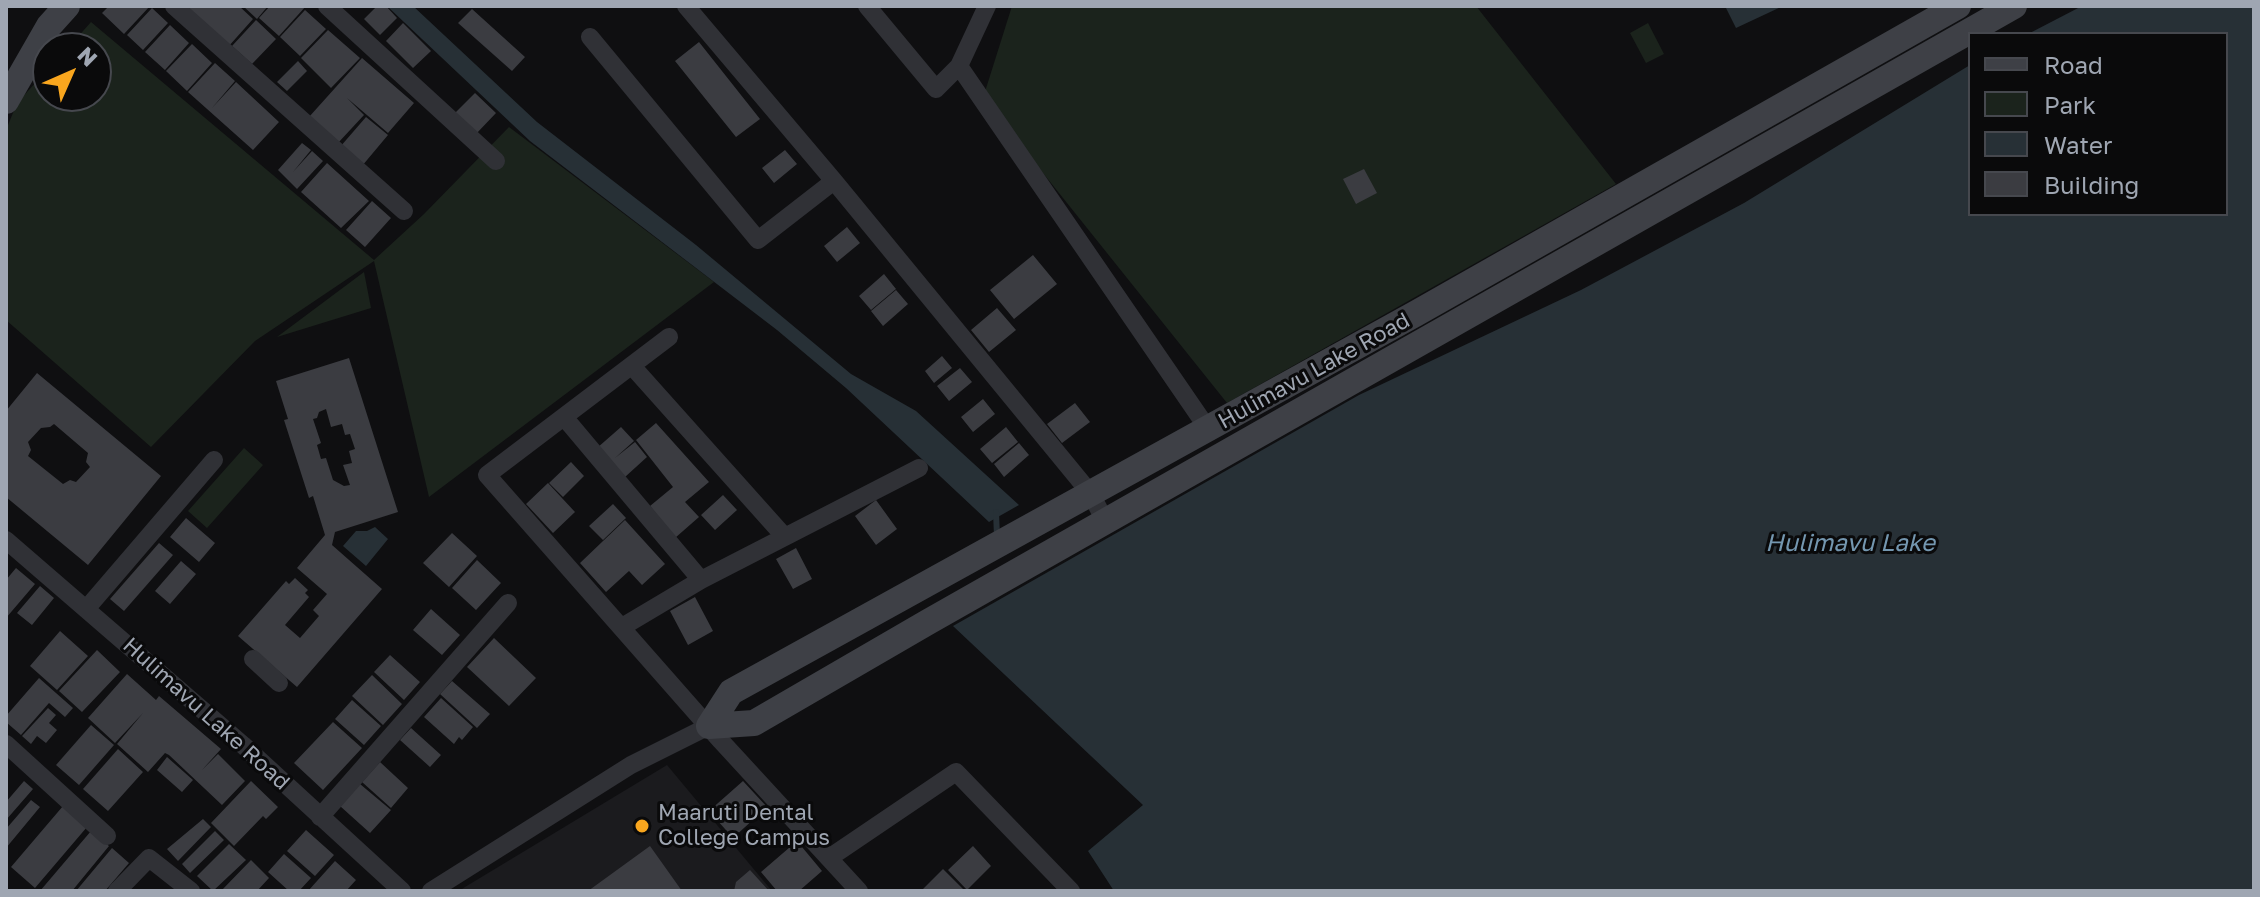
<!DOCTYPE html>
<html>
<head>
<meta charset="utf-8">
<style>
  body { margin:0 }
  #map { position:relative; width:2260px; height:897px; overflow:hidden; background:#0f0f11; font-family:"Golos Text",sans-serif }
  canvas { display:block }
  .frame { position:absolute; inset:0; border:8px solid #9fa6b2; pointer-events:none }
  .legend { position:absolute; left:1968px; top:32px; width:260px; height:184px; box-sizing:border-box; background:#0a0a0b; border:2px solid #46484e; margin:0; padding:10px 14px; list-style:none; font-size:24px; color:#9fa6b2 }
  .legend li { display:flex; align-items:center; gap:16px; height:40px }
  .legend b { width:40px; border:2px solid #46484e }
  .north { position:absolute; left:32px; top:32px; width:80px; height:80px; box-sizing:border-box; background:#0a0a0b; border:2px solid #46484e; border-radius:50%; rotate:45deg; font-size:22px; font-weight:700; line-height:32px; text-align:center; color:#9fa6b2 }
  .north::after { content:''; display:block; margin:auto; width:28px; height:36px; background:#f9a61e; clip-path:polygon(50% 0,100% 100%,50% 72%,0 100%) }
</style>
</head>
<body>
<div id="map">
<canvas width="2260" height="897"></canvas>
<div class="frame"></div>
<ul class="legend">
<li><b style="height:10px;background:#3e4046"></b>Road</li>
<li><b style="height:22px;background:#1b231c"></b>Park</li>
<li><b style="height:22px;background:#273036"></b>Water</li>
<li><b style="height:22px;background:#3b3c41"></b>Building</li>
</ul>
<div class="north">N</div>
</div>
<script>
const g = document.querySelector('canvas').getContext('2d');
g.lineJoin = 'round';
function paint(path, color) { g.fillStyle = color; g.fill(path, 'evenodd'); }
const shape = rows => new Path2D(rows.map(r => 'M' + r).join(''));
function strokePath(path, color, width, dash) { g.strokeStyle = color; g.lineWidth = width; g.lineCap = dash ? 'butt' : 'round'; g.setLineDash(dash || []); g.stroke(path); }
function write(font, color, halo, rows, align = 'center') {
  g.font = font + ' "Golos Text",sans-serif'; g.lineWidth = 6; g.setLineDash([]); g.textBaseline = 'middle'; g.strokeStyle = halo; g.fillStyle = color; for (const [text, x, y, turn = 0] of rows) {
    g.save(); g.translate(x, y); g.rotate((+turn || 0) * Math.PI / 180); g.textAlign = isNaN(turn) ? turn : align; if (halo) g.strokeText(text, 0, 0); g.fillText(text, 0, 0); g.restore();
  }
}
paint(shape([
  [667,765,772,891,459,891,465,887]
]), '#1b1b1e');
paint(shape([
  [1012,6,1476,6,1616,184,1227,403,983,98],
  [91,22,374,260,424,214,509,127,714,282,429,497,374,261,255,341,151,447,6,320,6,130,17,103,48,69,48,96,96,96,96,48,68,48],
  [1648,23,1664,54,1646,63,1630,33],
  [364,272,371,308,277,337],
  [244,448,263,465,207,528,188,511]
]), '#1b231c');
paint(shape([
  [387,6,413,6,537,122,696,245,851,374,916,411,1019,505,989,522,846,388,777,330,530,141],
  [1725,6,1783,6,1736,28],
  [2082,6,2254,6,2254,891,1114,891,1088,851,1143,805,953,626,1359,395,1581,290,1744,203,1970,65,1970,214,2226,214,2226,34,2028,34],
  [375,527,388,539,366,566,343,546,356,531,367,531]
]), '#273036');
strokePath(shape([
  [996,512,997,536]
]), '#273036', 6);
paint(shape([
  [109,6,150,6,124,34,102,13],
  [192,6,239,6,253,19,228,47,188,10],
  [243,6,268,6,257,19],
  [270,6,306,6,279,36,259,18],
  [377,6,386,6,397,18,380,35,364,19],
  [152,8,168,23,143,50,127,35],
  [472,9,525,57,512,71,458,23],
  [305,10,326,29,300,56,280,37],
  [256,20,276,39,252,64,232,46],
  [403,23,431,51,413,68,386,41],
  [170,25,189,43,165,70,145,52],
  [328,30,360,58,331,88,301,58],
  [699,42,760,119,736,137,675,61],
  [192,44,212,63,187,91,166,71],
  [362,58,414,103,388,133,347,98,364,115,338,143,309,117],
  [298,61,307,71,287,91,277,82],
  [215,63,235,81,212,108,236,82,279,122,253,150,188,92],
  [475,93,496,113,476,134,455,113],
  [366,117,388,135,362,166,340,147],
  [302,143,311,150,293,172,312,151,323,161,297,189,278,170],
  [785,150,797,164,774,183,762,168],
  [327,163,369,201,341,228,301,192],
  [1364,169,1377,193,1356,204,1343,179],
  [372,201,391,218,365,247,346,230],
  [847,227,860,243,837,262,824,246],
  [1033,255,1057,284,1014,319,990,290],
  [884,274,896,289,871,310,859,296],
  [896,290,908,304,883,326,871,311],
  [997,308,1016,330,989,352,971,330],
  [942,356,952,368,934,383,925,371],
  [349,358,398,512,335,532,332,545,382,589,297,687,238,636,286,581,289,584,295,578,308,590,305,593,309,597,285,625,300,638,319,616,313,610,327,594,297,568,325,535,313,496,309,498,284,420,288,419,276,381],
  [326,409,331,427,342,424,345,435,350,434,355,449,349,451,352,463,343,465,350,485,344,486,333,480,326,458,321,459,317,445,321,443,313,419,317,418,319,412],
  [960,368,972,382,949,401,937,386],
  [37,373,161,476,88,565,6,497,6,411],
  [54,424,88,453,86,462,90,467,76,482,70,480,63,484,28,456,31,450,28,442,41,428,50,427],
  [983,399,995,414,973,432,961,417],
  [1075,403,1090,422,1062,443,1047,424],
  [656,423,709,482,685,502,699,517,675,538,650,506,673,487,636,440],
  [621,427,634,441,615,458,635,442,647,457,625,477,597,448],
  [1006,427,1018,442,992,463,980,449],
  [1019,443,1029,455,1004,477,994,464],
  [571,462,584,476,563,497,549,483],
  [548,483,575,512,553,533,526,504],
  [723,495,737,510,715,530,701,515],
  [876,500,897,529,876,545,855,516],
  [613,504,626,518,603,540,589,526],
  [186,518,215,543,199,562,170,537],
  [625,520,665,564,642,585,629,571,606,592,580,563],
  [452,533,477,556,449,587,423,563],
  [159,543,173,555,124,611,110,599],
  [796,548,812,579,793,589,776,559],
  [477,560,501,583,476,610,452,588],
  [181,561,196,574,170,604,155,591],
  [16,568,35,584,6,618,6,580],
  [40,586,54,598,32,625,17,613],
  [695,597,713,631,688,645,670,611],
  [431,609,460,635,442,655,413,630],
  [60,631,88,656,57,690,30,666],
  [494,638,536,678,509,706,467,667],
  [97,650,120,672,82,712,59,691],
  [390,655,420,682,404,700,374,672],
  [127,674,156,700,159,696,221,749,202,770,218,754,245,781,222,805,169,755,165,753,148,772,117,744,143,713,115,743,88,718],
  [372,675,402,704,383,725,352,696],
  [39,678,73,708,65,717,49,703,21,735,6,722,6,716],
  [452,681,490,714,477,728,440,694],
  [441,698,473,727,462,740,459,737,454,744,424,717],
  [352,700,381,726,364,745,335,719],
  [48,708,56,715,49,723,57,730,46,743,37,736,31,744,22,736],
  [333,722,362,748,323,790,294,763],
  [91,725,114,745,79,785,56,765],
  [411,728,441,755,430,767,400,740],
  [118,749,143,772,108,811,83,789],
  [167,757,193,780,182,792,157,770],
  [380,762,408,788,391,808,362,782],
  [24,781,33,789,6,820,6,802],
  [251,781,278,807,266,819,263,816,234,846,211,823],
  [743,781,767,807,733,838,709,811],
  [360,784,391,810,370,833,340,806],
  [31,800,40,807,6,848,6,829],
  [63,806,87,827,35,888,11,867],
  [203,819,211,827,178,861,167,849],
  [306,830,334,855,315,876,287,851],
  [91,831,109,846,72,891,40,891],
  [215,831,224,840,190,873,182,864],
  [797,841,822,871,799,891,777,891,761,872],
  [229,844,246,860,213,891,197,876],
  [650,846,682,891,588,891],
  [973,846,991,866,967,890,948,870],
  [112,848,129,863,105,891,76,891],
  [284,854,311,878,299,891,289,891,268,872],
  [251,860,269,878,257,891,221,891],
  [335,861,356,880,346,891,308,891],
  [943,869,965,891,921,891],
  [750,870,769,891,734,891,736,882]
]), '#3b3c41');
strokePath(shape([
  [174,6,404,211],
  [327,6,496,161],
  [686,6,834,181,1091,494,1105,521],
  [867,6,936,89,959,66,987,6],
  [590,37,758,240,834,181],
  [959,66,1208,429],
  [669,337,487,475,721,741,859,891],
  [632,366,784,536],
  [564,417,701,580],
  [6,540,243,745,402,891],
  [87,608,214,460],
  [622,627,701,580,919,468],
  [253,659,279,683],
  [6,744,107,836],
  [320,817,508,603],
  [829,858,956,772,1071,891],
  [117,891,149,858,191,891],
  [431,891,631,765,709,726]
]), '#303136', 18);
strokePath(shape([
  [6,101,49,26,67,6],
  [709,726,754,723,928,622,2014,6],
  [709,726,731,692,1415,314,1958,6]
]), '#3e4046', 26);
for (const [x, y, r, color] of [
  [642,826,8,"#f9a61e"]
]) { const dot = new Path2D(); dot.arc(x, y, r, 0, 2 * Math.PI); g.fillStyle = color; g.fill(dot); strokePath(dot, '#0a0a0b', 3); }
write('22px', '#9fa6b2', '#0a0a0b', [
  ["Hulimavu Lake Road",1314,371,-29],
  ["Hulimavu Lake Road",206,714,42]
]);
write('22px', '#9fa6b2', '#0a0a0b', [
  ["Maaruti Dental",658,813],
  ["College Campus",658,838]
], 'left');
write('italic 24px', '#7497b0', '#0a0a0b', [
  ["Hulimavu Lake",1850,543]
]);
</script>
</body>
</html>
